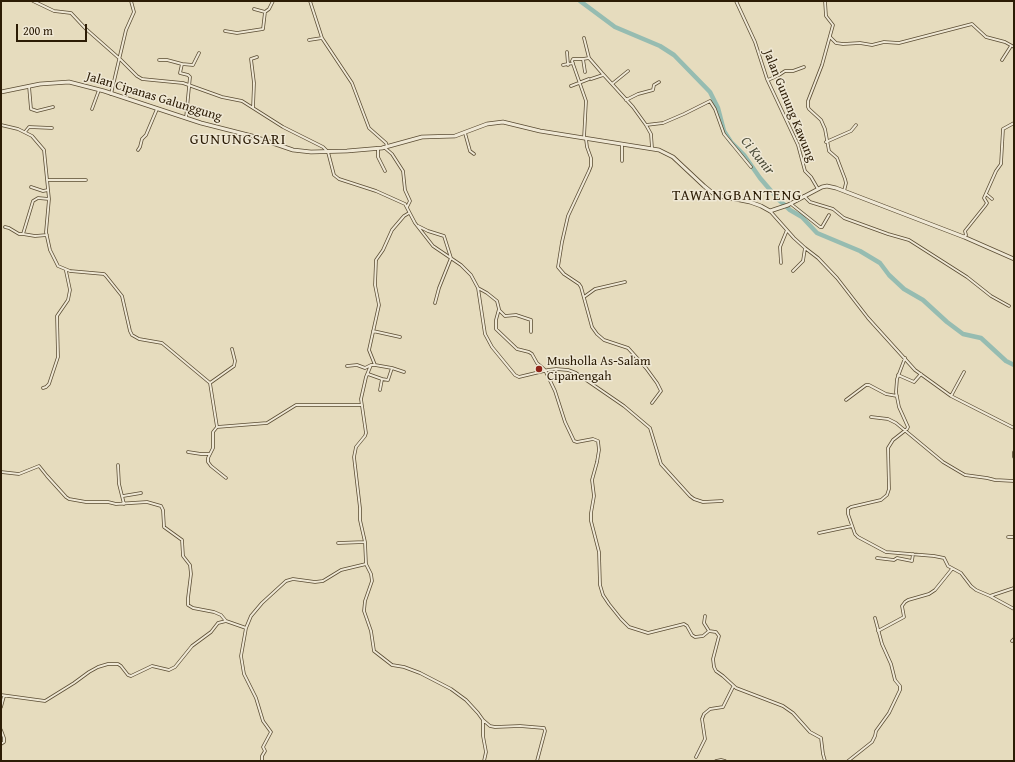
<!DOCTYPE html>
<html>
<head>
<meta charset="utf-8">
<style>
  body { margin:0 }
  #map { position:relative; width:1015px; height:762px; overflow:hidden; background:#e6dcbe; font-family:"Gentium Book Plus",serif }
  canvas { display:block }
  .frame { position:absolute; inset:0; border:2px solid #2c1c05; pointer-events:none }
  .scale { position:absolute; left:16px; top:24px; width:71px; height:18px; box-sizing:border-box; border:2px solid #2c1c05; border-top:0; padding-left:5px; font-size:12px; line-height:14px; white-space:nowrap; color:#2c1c05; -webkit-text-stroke:3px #efe8d5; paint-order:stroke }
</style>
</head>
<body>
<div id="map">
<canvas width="1015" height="762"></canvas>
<div class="frame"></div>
<div class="scale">200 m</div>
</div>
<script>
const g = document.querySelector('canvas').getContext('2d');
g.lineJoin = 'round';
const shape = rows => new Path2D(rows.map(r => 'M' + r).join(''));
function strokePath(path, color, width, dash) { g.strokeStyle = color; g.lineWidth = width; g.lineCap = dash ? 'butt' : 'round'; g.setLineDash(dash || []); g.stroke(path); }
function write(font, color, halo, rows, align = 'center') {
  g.font = font + ' "Gentium Book Plus",serif'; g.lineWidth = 3; g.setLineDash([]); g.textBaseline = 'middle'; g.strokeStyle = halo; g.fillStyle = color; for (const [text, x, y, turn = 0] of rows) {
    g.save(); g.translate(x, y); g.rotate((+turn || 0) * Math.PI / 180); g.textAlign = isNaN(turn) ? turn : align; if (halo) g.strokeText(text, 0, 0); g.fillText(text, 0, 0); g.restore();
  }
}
strokePath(shape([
  [580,1,615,27,660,46,674,55,710,92,718,108,724,131,731,142,744,155,760,178,778,199,790,210,802,217,817,233,860,251,880,263,889,275,904,289,923,300,947,322,963,334,981,338,1006,361,1014,365]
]), '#96bcb1', 4.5);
const minor = shape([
  [33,1,54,11,71,13,86,29,120,59,137,76,142,79,152,80,183,83,222,97,242,101,283,127,323,147,328,152,334,175,339,179,376,191,405,204,415,223,433,246,461,265,471,275,478,288,487,293,497,301,499,309,496,320,496,329,517,349,529,352,532,354,537,363,545,370,555,391,565,422,574,441,577,442,593,439,598,441,599,450,597,462,592,480,594,496,591,513,591,521,599,552,600,585,603,595,609,604,621,619,629,627,648,633,684,624,687,626,692,635,695,637,703,636,709,631,716,632,719,636,713,659,714,667,716,671,723,676,736,688,783,706,793,713,810,732,821,738,823,754,825,761],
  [310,1,322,38,352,83,369,128,386,143,387,146],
  [736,1,755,42,767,79,798,145,805,171,811,177,818,189],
  [825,1,826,16,833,25,822,65,808,101,808,107,809,109,821,120,825,129,829,151,837,158,845,179,846,183,844,191],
  [254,9,265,12],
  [225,31,237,33,263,29,265,12,269,9,273,1],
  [830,37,836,43,843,44,860,43,872,45,884,42,899,43,972,24,986,37,1005,42,1014,47],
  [584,38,589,58,602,73,633,107,646,125,651,134,652,148],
  [309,40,322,38],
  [567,52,568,65],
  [583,59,573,59,572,61,586,101,584,138],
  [159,60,167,60,182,64,180,73,188,75,190,77,186,118],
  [1002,60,1011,46],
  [182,64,193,65,199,53],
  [563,65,573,63],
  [585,72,583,59,589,58],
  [591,79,603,75],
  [768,80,779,75,785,71,793,71,804,67],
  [612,84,628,71],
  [29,86,31,109,37,111,53,107],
  [571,86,589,79],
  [111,94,126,30,134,12,131,1],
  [626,100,638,94,653,90,654,85,659,82],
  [253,108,254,83,251,59,257,57],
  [92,109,99,90],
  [1,125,18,129,32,136,44,150,49,199,46,232,50,250,58,266,70,271,104,274,106,276,122,296,130,331,132,335,139,339,162,343,210,383,217,427],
  [646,125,663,123,684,114,710,101,715,109,724,134,751,167],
  [25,132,29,127,52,128],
  [465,133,470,151,474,154],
  [586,139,587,147,591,158,591,166,589,171,568,216,562,242,558,267,564,274,579,284,581,287,592,327,597,334,604,340,628,348,646,368,657,383,661,391,652,403],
  [826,142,851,131,856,125],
  [622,144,622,161],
  [385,148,392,154,403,171,405,190,410,201,407,207],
  [378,149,378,157,385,171],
  [138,150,140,147,142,139,146,135,157,109],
  [47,180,86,180],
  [31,187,43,191,48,190],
  [986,194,992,199],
  [804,196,810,202,833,209,844,218,888,234,909,240,967,277,991,296,1009,306],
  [791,204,820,227,822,227,829,215],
  [770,211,794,238,805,248,818,258,837,278,868,318,915,370,951,396,1014,428],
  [418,226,428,231,444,236,451,258,439,288,435,303],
  [5,227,9,228,19,234,23,234,33,201,38,198,49,199],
  [23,234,35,236,47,235],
  [964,237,966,235,965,231,985,206,987,203,984,198,996,171,1001,164,1003,129,1014,123],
  [781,263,780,247,787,230],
  [793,271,803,261,805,248],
  [478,288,485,334,492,347,515,375,519,377,548,370,556,369,568,370,576,373,624,406,650,428,661,464,690,496,694,499,703,502,722,501],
  [584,297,595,289,625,282],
  [499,310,505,316,516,315,531,320,531,332],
  [373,331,400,337],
  [905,358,897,379,896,392,899,407,908,427,907,429,893,440,888,448,889,489,887,495,881,500,851,507,848,509,848,514,855,534,858,537,886,552,934,556,944,558,948,566,961,573,971,586,976,590,990,596,1014,588],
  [375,365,392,368,404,372],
  [347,366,357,365,365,368,371,365],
  [368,374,382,379,380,390],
  [898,375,914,382,921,374],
  [382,379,388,380,392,368],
  [210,383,234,366,235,361,232,349],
  [43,388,46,387,49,384,58,357,57,316,68,300,70,290,66,271],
  [951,396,964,372],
  [846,400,866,385,869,385,886,394,897,396],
  [871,417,888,419,896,423,943,462,965,475,987,478,995,480,1014,481],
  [188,452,201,454,210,454],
  [1014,452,1014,457],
  [118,465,119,484,124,504],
  [1,472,19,474,39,466,47,476,66,497,69,499,86,502,108,502,116,504,147,502,161,506,163,510,164,527,182,540,183,556,190,565,191,574,188,598,188,605,193,608,214,612,221,615,226,621,246,628],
  [226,478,211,466,208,462,208,458,213,448,213,432,217,427,267,423,296,405,361,405],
  [123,496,141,493],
  [819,533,852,526],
  [1008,537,1014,537],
  [338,543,365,542],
  [877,558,894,560,897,558,912,561,913,554],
  [366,564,371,574,372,581,365,601,364,611,371,631,374,651,392,665,404,667,420,673,451,689,466,700,478,713,483,720,483,736,486,752,484,761],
  [990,596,1014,609],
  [705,616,704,623,709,631],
  [878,631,904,617,902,606,905,602,908,600,929,594,935,590,952,569],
  [1012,641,1014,639],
  [1,695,45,701,74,683,89,672,98,667,108,664,118,664,121,666,128,675,131,676,152,666,169,670,175,667,192,646,211,632,218,623,226,621],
  [1,707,4,696],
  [483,720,490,726,495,727,520,726,544,728,545,731,537,761],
  [1,730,4,738,4,742,1,744],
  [696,757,705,739,702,719,704,714,710,709,723,707,733,687],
  [262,761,262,756,265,751,263,747,271,732,263,721,256,698,244,674,241,656,246,628,251,616,262,603,286,581,293,579,315,582,323,581,341,570,366,564,365,542,360,520,360,508,354,457,356,447,365,436,366,433,361,399,366,377,371,365,375,365,369,350,379,305,375,285,376,260,383,250,392,230,404,216,409,213],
  [716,761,721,760,725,761],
  [848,761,872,742,875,736,876,731,889,713,900,690,900,686,895,680,891,664,882,644,875,618]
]);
const tertiary = shape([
  [1,92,40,84,69,82,104,91,201,123,252,136,293,150,311,152,347,151,382,148,422,137,455,136,487,124,503,122,540,131,659,150,673,157,704,186,715,195,750,202,761,206,770,211,788,205,822,187,827,186,836,188,964,237,1014,259]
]);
strokePath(minor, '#5a4c33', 3.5);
strokePath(tertiary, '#5a4c33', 4.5);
strokePath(minor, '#efe8d5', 2);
strokePath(tertiary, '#efe8d5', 3);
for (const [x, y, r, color] of [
  [539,369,4,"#8f2418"]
]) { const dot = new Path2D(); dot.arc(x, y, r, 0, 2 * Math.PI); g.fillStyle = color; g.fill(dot); strokePath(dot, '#efe8d5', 1.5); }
write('13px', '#2c1c05', '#efe8d5', [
  ["Jalan Cipanas Galunggung",154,97,17],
  ["Jalan Gunung Kawung",789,106,68]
]);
write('13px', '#2c1c05', '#efe8d5', [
  ["Musholla As-Salam",547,362],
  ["Cipanengah",547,377]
], 'left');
write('italic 14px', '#4c4c39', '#efe8d5', [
  ["Ci Kunir",757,156,51]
]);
g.letterSpacing = '1px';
write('15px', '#2c1c05', '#efe8d5', [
  ["GUNUNGSARI",238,140],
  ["TAWANGBANTENG",737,196]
]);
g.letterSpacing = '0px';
</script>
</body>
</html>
